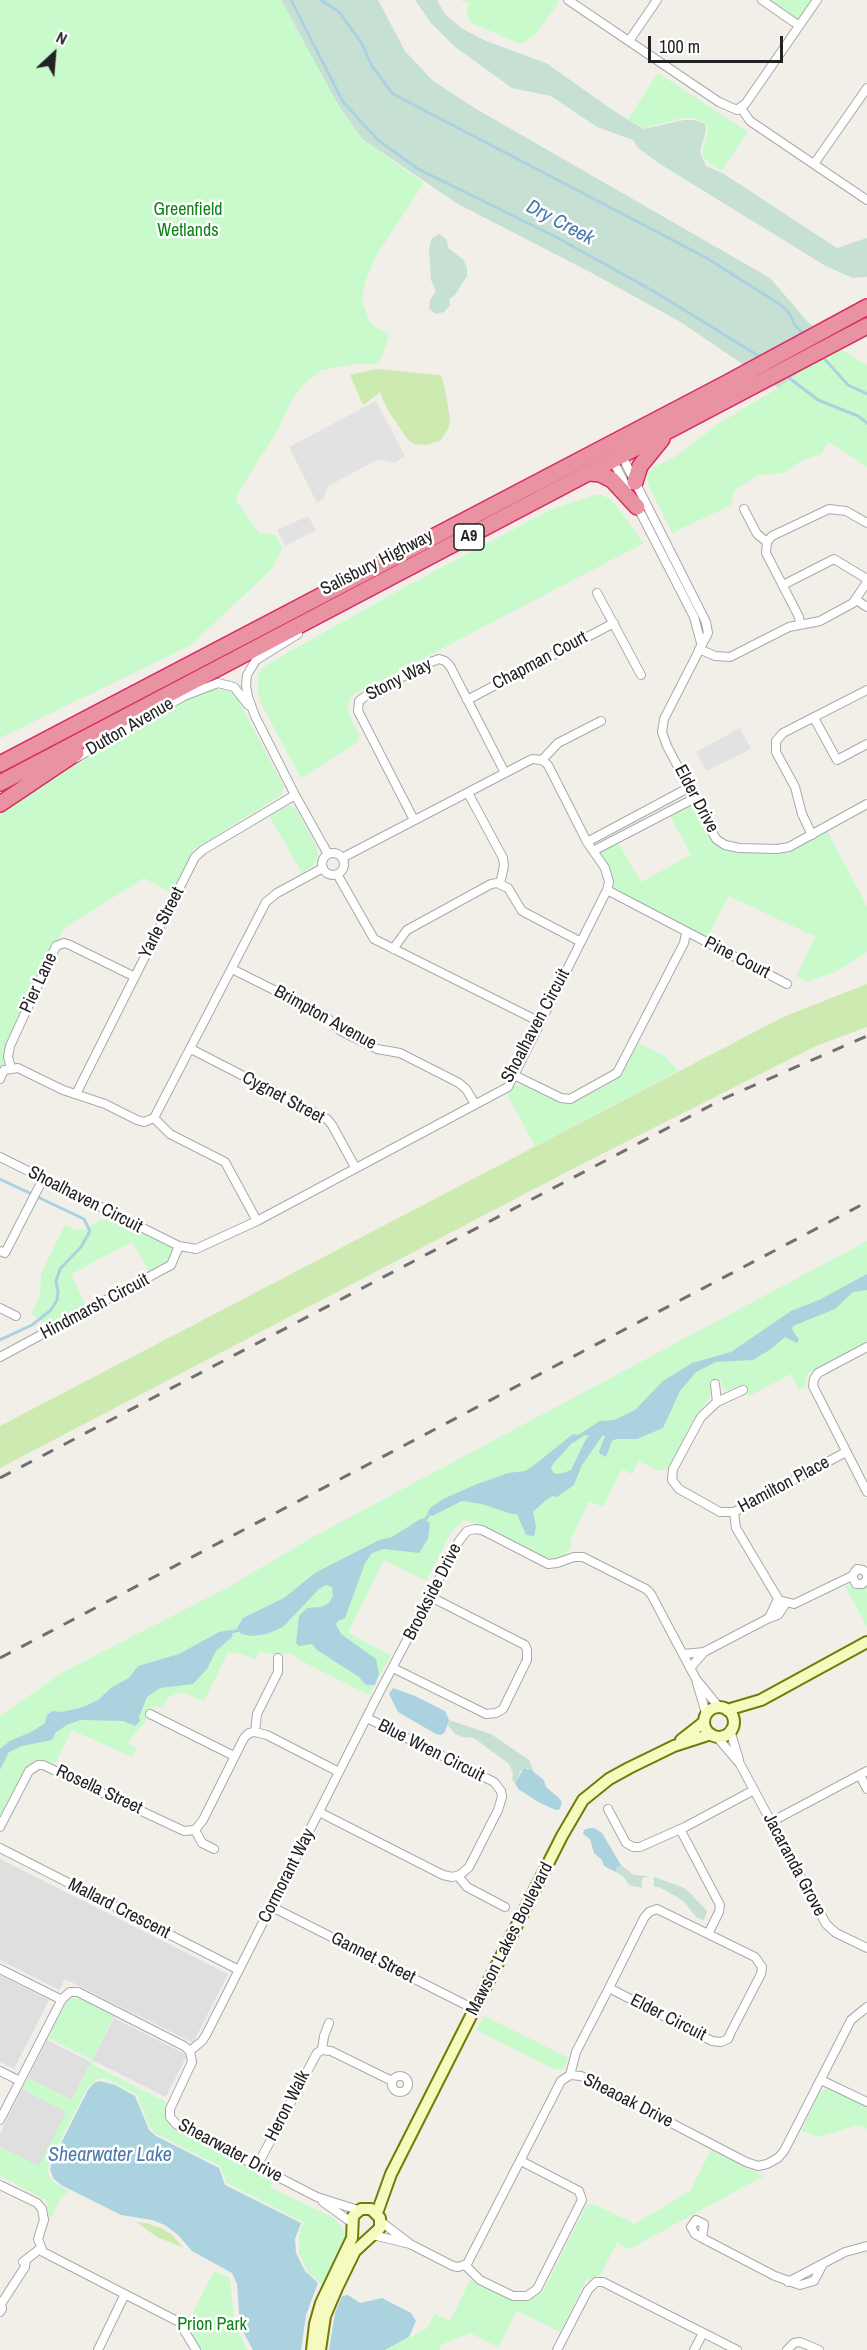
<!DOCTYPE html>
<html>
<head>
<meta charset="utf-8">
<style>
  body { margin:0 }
  #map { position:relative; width:867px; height:2350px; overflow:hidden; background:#f2efe9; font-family:"Archivo Narrow",sans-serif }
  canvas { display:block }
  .north { position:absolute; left:24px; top:24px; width:60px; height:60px; -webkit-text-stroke:4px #fff; paint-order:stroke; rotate:26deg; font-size:16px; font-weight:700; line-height:24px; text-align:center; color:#222 }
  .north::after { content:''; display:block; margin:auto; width:21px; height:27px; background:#222; clip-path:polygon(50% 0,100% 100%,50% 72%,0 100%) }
  .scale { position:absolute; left:648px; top:36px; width:135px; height:27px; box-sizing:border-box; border:3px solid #222; border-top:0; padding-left:8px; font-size:18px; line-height:21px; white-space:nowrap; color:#222; -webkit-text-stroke:4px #fff; paint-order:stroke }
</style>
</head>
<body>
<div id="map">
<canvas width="867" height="2350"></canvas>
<div class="north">N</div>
<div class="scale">100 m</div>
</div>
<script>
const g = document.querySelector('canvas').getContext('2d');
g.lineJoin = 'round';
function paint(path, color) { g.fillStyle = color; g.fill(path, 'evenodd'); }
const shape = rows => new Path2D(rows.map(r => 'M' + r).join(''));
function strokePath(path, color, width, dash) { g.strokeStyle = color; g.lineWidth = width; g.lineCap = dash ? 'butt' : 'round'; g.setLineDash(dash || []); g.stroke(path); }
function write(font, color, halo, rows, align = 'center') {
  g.font = font + ' "Archivo Narrow",sans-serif'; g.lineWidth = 5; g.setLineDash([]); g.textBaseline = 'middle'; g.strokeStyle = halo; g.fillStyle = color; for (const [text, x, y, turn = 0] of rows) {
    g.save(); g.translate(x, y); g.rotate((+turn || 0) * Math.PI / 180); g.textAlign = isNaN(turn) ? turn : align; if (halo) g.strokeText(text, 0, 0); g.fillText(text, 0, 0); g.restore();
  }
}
paint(shape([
  [0,1859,228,1974,193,2043,65,1979,59,1990,0,1960],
  [0,1975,49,2000,14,2069,0,2062],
  [114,2018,187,2055,166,2097,92,2060],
  [47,2040,91,2062,72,2100,28,2078],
  [22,2089,67,2111,39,2167,0,2147,0,2134]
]), '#e0dfdf');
paint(shape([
  [376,369,441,375,445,389,450,419,449,427,441,440,427,445,414,444,408,440,389,412,381,396,381,392,363,405,350,375],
  [867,984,867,1027,816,1046,582,1164,0,1468,0,1426,783,1017],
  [136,2222,146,2223,161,2228,171,2234,184,2248,157,2237]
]), '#cdebb0');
paint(shape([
  [281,0,378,0,405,51,433,81,478,110,770,278,806,320,835,346,778,388,679,321,588,271,458,204,362,139,338,105],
  [415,0,437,0,445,14,461,28,486,41,546,63,617,113,644,129,684,120,695,120,705,124,706,130,700,152,706,166,724,174,837,248,867,238,867,277,852,278,824,265,660,164,638,148,633,140,597,127,551,96,512,88,454,46,431,23],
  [439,234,447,240,448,248,463,259,467,268,467,276,455,295,449,299,450,305,444,312,436,314,429,309,430,300,436,291,431,280,429,248,432,238],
  [449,1720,491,1734,529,1760,534,1772,527,1768,521,1771,515,1783,512,1779,513,1773,509,1764,474,1738,463,1737,455,1734,448,1725],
  [621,1865,634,1875,649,1876,643,1878,641,1883,643,1888,629,1885,623,1876,616,1872,616,1868],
  [654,1877,682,1887,690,1893,707,1911,704,1920,697,1918,684,1902,677,1897,659,1887,654,1887]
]), '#c6e0d4');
paint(shape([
  [0,0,281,0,338,105,362,139,424,183,376,256,365,283,362,301,370,323,389,335,382,357,374,365,361,363,321,370,303,385,291,401,278,430,239,491,236,500,259,533,276,535,282,549,273,568,191,645,0,738],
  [459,0,556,0,559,2,536,34,521,44,471,23,467,15,469,3],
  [762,0,817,0,798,25],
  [658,73,748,132,721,171,704,159,702,152,708,130,706,124,695,118,682,118,644,128,628,119],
  [835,346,867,365,867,467,829,442,821,454,801,461,783,473,757,476,734,491,731,505,672,533,648,484,647,475,654,467,674,458,718,424,778,388],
  [598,494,611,499,644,543,351,696,347,710,359,735,357,743,301,778,260,702,258,691,258,676,261,670,266,665,405,587,552,509],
  [213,688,229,691,236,696,284,787,281,795,193,850,172,893,144,878,64,928,10,1046,11,1068,0,1079,0,808,123,732,188,696],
  [695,798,707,822,725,845,777,849,825,827,867,906,867,952,839,970,808,982,796,976,816,937,729,896,705,941,607,890,609,882,593,851,616,839,641,882,691,855,668,812],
  [289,805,294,807,297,811,317,847,318,854,314,865,302,873,269,816],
  [639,1043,665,1056,678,1071,535,1146,507,1094,514,1086,524,1085,562,1103,575,1102,616,1080,622,1074],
  [118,1216,179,1246,174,1260,152,1276,132,1242,71,1274,88,1310,52,1331,48,1325,31,1314,40,1295,41,1273,65,1225,76,1230,83,1230,98,1221],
  [867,1241,867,1342,809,1373,806,1380,806,1386,799,1390,791,1374,749,1396,743,1385,727,1391,723,1389,721,1381,713,1380,709,1400,699,1411,667,1470,657,1470,639,1461,632,1474,622,1469,603,1507,589,1501,571,1539,571,1547,566,1554,560,1558,546,1558,482,1525,464,1520,451,1532,426,1581,384,1560,348,1633,391,1655,369,1695,298,1659,292,1654,272,1654,260,1651,256,1659,237,1653,228,1652,204,1701,182,1692,170,1696,162,1708,152,1706,145,1722,127,1743,137,1748,132,1757,72,1730,55,1764,36,1760,25,1768,0,1819,0,1716,65,1671,225,1589,311,1538],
  [844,1584,857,1589,867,1586,867,1627],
  [73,1998,79,1998,114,2016,92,2060,94,2065,166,2102,165,2118,174,2130,273,2180,270,2187,334,2218,340,2225,344,2232,345,2242,323,2285,309,2274,299,2253,299,2234,303,2222,227,2183,220,2166,156,2134,149,2126,137,2095,110,2080,102,2078,96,2080,87,2088,50,2161,47,2171,53,2182,68,2191,59,2200,53,2216,49,2217,46,2200,0,2176,0,2147,39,2166,66,2112,22,2089,28,2078,72,2100,92,2060,48,2038,68,2000],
  [484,2016,569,2058,563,2069,554,2069,476,2030],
  [831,2088,867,2106,867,2129,859,2125,818,2137,801,2131,821,2091],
  [711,2150,764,2176,629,2249,617,2243,600,2275,586,2280,560,2332,517,2311,498,2347,470,2333,441,2345,439,2350,385,2350,426,2329,435,2314,450,2321,470,2280,511,2300,529,2300,542,2293,587,2205,594,2204,635,2224,690,2191],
  [214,2271,230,2278,234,2321,247,2350,200,2350,186,2326]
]), '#c8facc');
paint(shape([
  [376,401,405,456,395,463,379,459,328,486,324,498,317,503,289,447],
  [308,516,316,530,285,546,277,530],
  [740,728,751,749,706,771,696,752]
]), '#e2e2e2');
paint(shape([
  [867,1274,867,1290,853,1292,835,1309,793,1326,792,1329,799,1340,797,1343,785,1337,771,1349,753,1360,716,1362,696,1372,680,1391,663,1428,637,1439,616,1439,612,1441,606,1457,600,1454,599,1451,605,1436,603,1435,582,1465,574,1485,557,1497,553,1496,546,1500,533,1512,536,1527,534,1536,526,1535,517,1514,512,1514,482,1504,462,1501,432,1516,427,1514,430,1508,443,1499,477,1484,508,1473,525,1471,533,1466,573,1434,578,1435,600,1421,614,1420,635,1410,663,1381,692,1363,731,1352,791,1311,821,1299],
  [585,1435,589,1436,585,1441,571,1470,563,1473,556,1474,553,1472,551,1468,553,1464,571,1444],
  [422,1518,430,1523,428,1539,419,1553,384,1549,372,1553,365,1563,345,1618,338,1621,336,1624,341,1634,376,1659,379,1674,375,1685,366,1685,359,1677,317,1650,312,1644,299,1646,296,1643,299,1616,307,1608,321,1607,329,1603,333,1596,332,1587,326,1585,319,1589,283,1627,267,1634,251,1636,241,1634,237,1628,243,1618,284,1598,315,1573,379,1540,392,1537],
  [231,1630,233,1636,216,1651,207,1669,193,1684,160,1688,147,1697,139,1717,140,1721,135,1726,123,1721,80,1720,67,1725,56,1732,52,1740,22,1746,9,1752,0,1770,0,1749,10,1741,33,1731,45,1723,47,1715,52,1711,62,1712,83,1707,98,1700,112,1687,129,1678,138,1666,179,1654,219,1632],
  [393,1688,415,1696,445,1711,449,1720,445,1732,441,1735,436,1734,398,1712,389,1694],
  [524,1768,531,1770,544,1780,546,1787,558,1797,562,1802,560,1809,556,1810,540,1803,518,1789,515,1783],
  [589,1828,594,1828,602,1833,621,1865,616,1868,616,1872,604,1866,602,1860,594,1853,590,1839,583,1834,584,1830],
  [100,2081,115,2085,135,2096,149,2130,156,2136,219,2168,225,2185,301,2223,295,2239,296,2253,305,2271,318,2283,306,2315,301,2350,253,2350,240,2326,237,2284,232,2273,192,2251,178,2235,165,2225,152,2220,121,2215,61,2185,54,2179,50,2170,52,2161,88,2090,94,2083],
  [348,2295,360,2303,382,2298,411,2313,416,2321,409,2337,385,2350,329,2350,335,2313,342,2296]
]), '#aad3df');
strokePath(shape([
  [291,0,343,102,378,140,418,169,556,237,655,292,762,358],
  [321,0,339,12,361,42,372,66,393,94,705,257,781,305,789,313,795,325,805,336],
  [821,355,848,385,867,394],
  [784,374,818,400,858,416,867,423],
  [0,1179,84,1219,90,1231,81,1247,60,1269,56,1281,58,1292,57,1300,51,1310,32,1325,0,1340],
  [425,1520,428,1516],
  [232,1632,239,1630]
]), '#aad3df', 3);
const street = shape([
  [568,0,719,102,737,110,746,103,817,0],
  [762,0,798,25],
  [629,41,657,0],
  [741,108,750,121,867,200],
  [814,164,867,88],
  [622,456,706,622,708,633,664,719,662,732,667,746,716,839,725,845,739,848,777,849,789,847,867,804],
  [613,461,627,488],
  [636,504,694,617,701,643],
  [744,509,757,534,767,542],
  [783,585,834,559,867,579],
  [597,593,641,675],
  [856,600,867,607],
  [800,624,799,617,766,553,767,542,772,536,829,509,846,511,867,523],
  [298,634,256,660,247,675,246,686,248,697,255,716,295,795,328,854],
  [699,649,715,656,730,657,789,627,820,621,853,603,867,582],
  [467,700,614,623],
  [814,718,837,760,867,744],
  [76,758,184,696,218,683,234,687,248,705],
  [542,760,558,743,601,721],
  [468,793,503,858,504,866,500,884],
  [414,820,358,711,359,701,367,695,431,662,439,659,445,661,450,666,505,773],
  [812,835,802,814,795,787,776,752,776,741,783,733,867,690],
  [587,842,690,787],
  [593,851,695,798],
  '322 864a11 11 0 1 1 22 0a11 11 0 1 1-22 0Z',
  [337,874,374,939,540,1022],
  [607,890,787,984],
  [393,949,407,930,491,884,497,883,508,888,522,911,581,942],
  [232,969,324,1015,341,1031,377,1049,400,1053,459,1083,466,1089,475,1104],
  [191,1049,327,1119,332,1125,355,1167],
  [11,1068,8,1057,10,1046,56,946,64,943,70,945,135,977],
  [514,1075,561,1098,570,1099,617,1073,684,943,686,933],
  [0,1079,4,1070,18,1068,63,1090,105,1104,137,1120,144,1122,154,1118,266,902,277,893,323,868],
  [76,1094,195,857,203,850,295,795],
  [154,1118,170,1134,225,1162,257,1221],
  [0,1157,179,1246,196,1249,257,1221,508,1087,607,890,609,882,605,868,587,842,548,765,542,760,532,759,342,858],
  [0,1251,5,1253,43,1179],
  [0,1308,16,1316],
  [867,1347,818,1373,814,1379,813,1386,867,1492],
  [0,1357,171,1265,179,1246],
  [715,1384,717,1402],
  [743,1390,717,1402,701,1417,673,1469,672,1480,679,1489,720,1512,734,1512,846,1452],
  [734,1512,736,1528,779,1600,794,1604,852,1576,857,1569,863,1570,867,1574,867,1580,862,1584,856,1584,852,1576],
  [769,1618,778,1599],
  [683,1654,704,1652,769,1618,778,1615,786,1603],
  [393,1668,486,1714,496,1713,503,1709,527,1660,527,1650,525,1645,431,1597],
  [690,1668,704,1652],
  [697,1683,706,1713],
  [150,1714,234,1756],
  [730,1730,739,1760],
  [255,1732,267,1735,339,1772],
  [716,1736,740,1764,826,1924,836,1933,867,1948],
  [860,1775,867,1789],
  [608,1809,626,1843,633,1847,640,1847,685,1827,754,1790],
  [319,1812,443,1875,452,1877,460,1875,469,1867,498,1810,502,1797,501,1791,494,1782,367,1718],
  [771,1822,867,1771],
  [0,1827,29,1771,38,1765,43,1765,184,1831,195,1830,203,1820,244,1738,249,1733,255,1732,257,1714,278,1672,278,1658],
  [680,1829,720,1905,719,1912,708,1934],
  [195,1830,202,1843,214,1849],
  [0,1848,239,1970],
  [458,1876,467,1887,505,1907],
  [272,1907,474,2009],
  [0,1969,62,2000],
  [322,2050,324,2036,329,2023],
  [190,2051,202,2041,206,2035,378,1695,459,1541,467,1531,475,1529,482,1530,548,1564,557,1563,574,1557,583,1557,646,1589,651,1594,696,1679,718,1706],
  [0,2071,20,2081],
  [570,2075,576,2052,609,1988,712,2041,721,2042,728,2039,731,2032,761,1974,762,1967,755,1957,657,1909,649,1912,644,1918,609,1988],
  '392 2084a8 8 0 1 1 16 0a8 8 0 1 1-16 0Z',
  [821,2080,867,2102],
  [0,2120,62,1999,70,1992,78,1992,184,2046,190,2051,192,2062,170,2109,170,2117,177,2125,317,2197,358,2210],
  [257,2166,317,2053,322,2050,331,2051,392,2081],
  [0,2185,37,2203,42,2209,44,2220,38,2239,43,2252,179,2322,196,2350],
  [323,2202,351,2222],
  [380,2221,409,2243],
  [373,2235,410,2244,453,2266,458,2267,467,2264,561,2081,570,2075,581,2076,746,2162,758,2166,767,2164,778,2158,784,2151,851,2020,867,2007],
  [702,2238,704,2224,696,2220,691,2227,695,2234,702,2238,775,2276,800,2285,814,2281,823,2264],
  [23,2262,41,2248],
  [465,2265,480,2280,513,2296,527,2296,537,2289,582,2200,579,2191,575,2189,521,2161],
  [788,2282,845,2252,867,2246],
  [0,2312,2,2309,1,2304,25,2267,26,2260],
  [98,2350,125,2294],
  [557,2350,588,2290,596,2282,603,2282,737,2350],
  [694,2350,703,2333],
  [787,2350,794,2343,800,2342,819,2350]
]);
const secondary = shape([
  '704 1722a15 15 0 1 1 30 0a15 15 0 1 1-30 0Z',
  [727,1710,761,1700,867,1642],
  [681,1740,704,1722],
  [377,2213,391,2174,562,1836,583,1800,609,1779,629,1768,674,1746,711,1734],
  [312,2350,315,2324,321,2303,352,2238,353,2216,361,2209,371,2209,380,2218,380,2228,355,2251,337,2288,325,2316,320,2350]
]);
const highway = shape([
  [590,473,600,474,612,480,637,507],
  [635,482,640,466,662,439],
  [0,764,725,384,867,307],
  [0,783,867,326],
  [0,804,76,753]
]);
strokePath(street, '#a9a9a9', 10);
strokePath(secondary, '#707d05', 14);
strokePath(highway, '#dc2a67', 18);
strokePath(street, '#fff', 8);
strokePath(secondary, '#f7fabf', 10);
strokePath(highway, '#e892a2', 15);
strokePath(shape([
  [0,1478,725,1098,867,1036],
  [0,1658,867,1202]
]), '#707070', 3, [12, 12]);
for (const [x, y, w] of [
  [469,537,30]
]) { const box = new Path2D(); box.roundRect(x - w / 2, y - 13, w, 26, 4.5); g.fillStyle = '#fff'; g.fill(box); strokePath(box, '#222', 1.5); }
write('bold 16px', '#222', null, [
  ["A9",469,537]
]);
write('18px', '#0c8416', '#fff', [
  ["Greenfield",188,210],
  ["Wetlands",188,231],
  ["Prion Park",212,2325]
]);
write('18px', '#222', '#fff', [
  ["Salisbury Highway",377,563,-27],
  ["Chapman Court",540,661,-28],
  ["Stony Way",399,680,-27],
  ["Dutton Avenue",130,727,-30],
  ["Elder Drive",696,799,62],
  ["Yarle Street",162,923,-63],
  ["Pine Court",737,958,27],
  ["Pier Lane",39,983,-65],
  ["Brimpton Avenue",325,1018,29],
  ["Shoalhaven Circuit",536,1026,-62],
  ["Cygnet Street",283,1098,28],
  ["Shoalhaven Circuit",85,1200,27],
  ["Hindmarsh Circuit",95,1307,-28],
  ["Hamilton Place",784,1485,-28],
  ["Brookside Drive",433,1592,-63],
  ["Blue Wren Circuit",431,1751,27],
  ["Rosella Street",99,1790,25],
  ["Jacaranda Grove",794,1865,62],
  ["Cormorant Way",287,1876,-63],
  ["Mallard Crescent",119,1909,27],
  ["Mawson Lakes Boulevard",510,1939,-63],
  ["Gannet Street",373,1958,27],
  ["Elder Circuit",668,2018,27],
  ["Sheaoak Drive",628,2101,27],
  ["Heron Walk",288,2106,-63],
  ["Shearwater Drive",230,2151,28]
]);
write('italic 20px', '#4a7aab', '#fff', [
  ["Dry Creek",560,223,28],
  ["Shearwater Lake",110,2156]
]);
</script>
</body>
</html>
